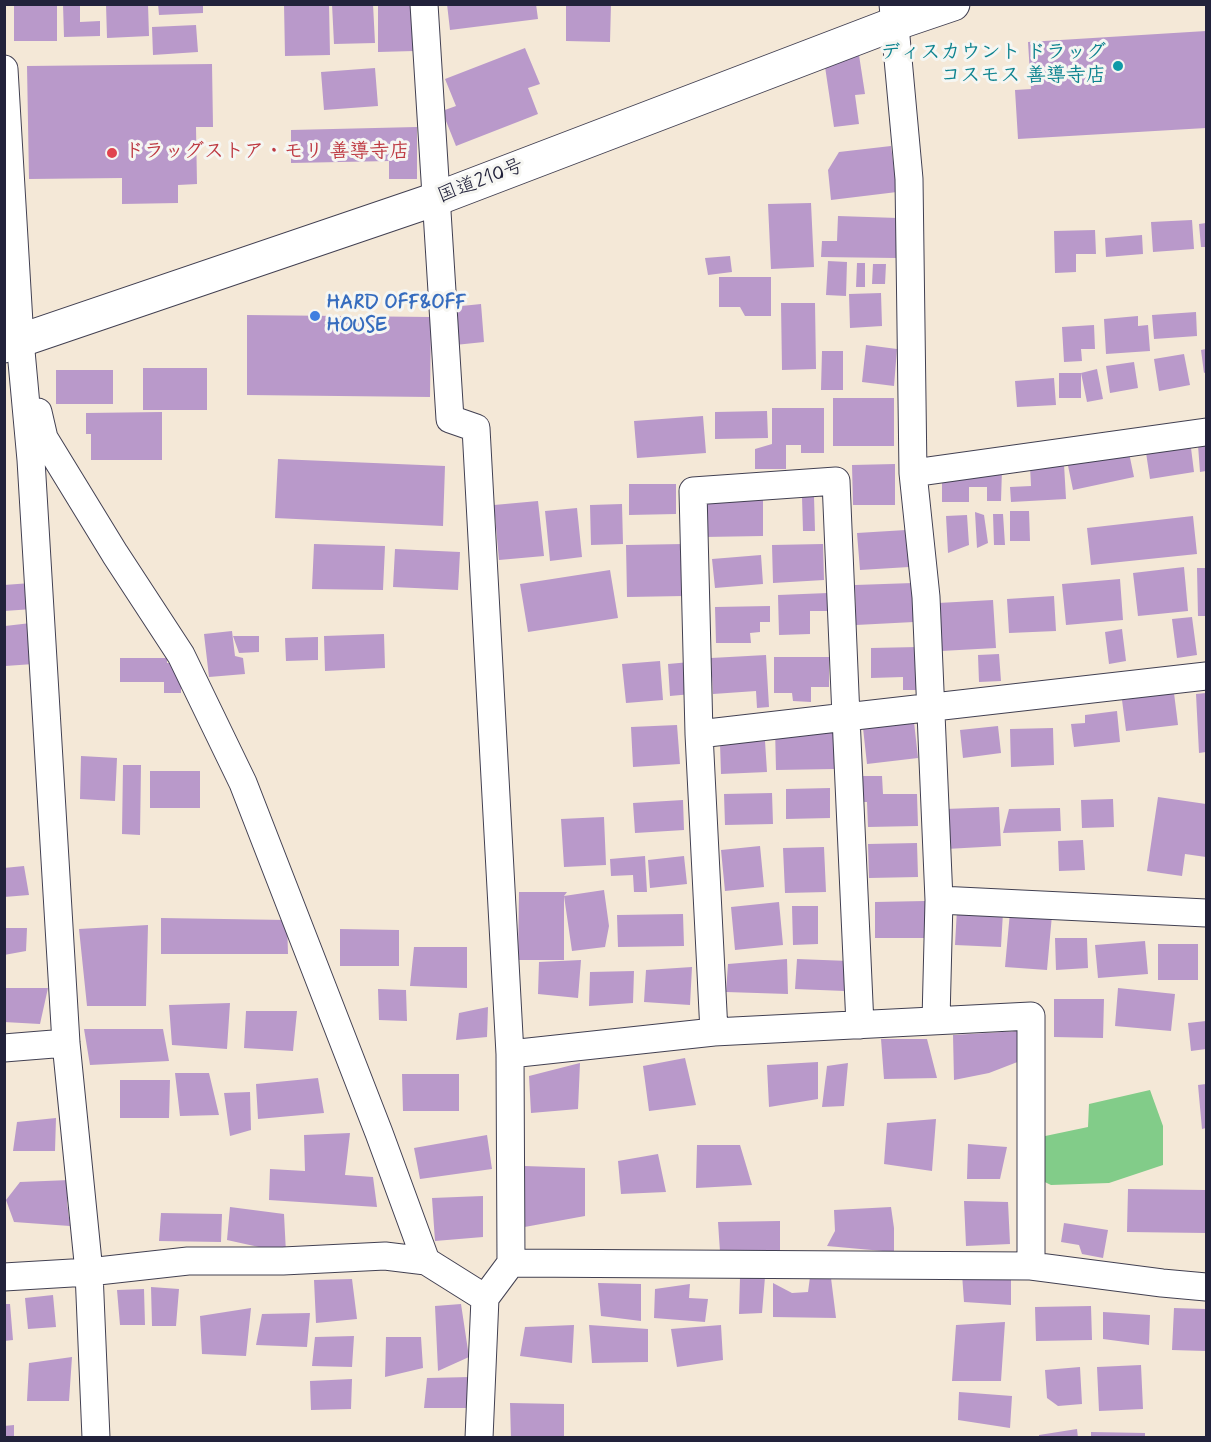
<!DOCTYPE html>
<html>
<head>
<meta charset="utf-8">
<style>
  body { margin:0 }
  #map { position:relative; width:1211px; height:1442px; overflow:hidden; background:#f4e8d7; font-family:Mynerve,sans-serif }
  canvas { display:block }
  .frame { position:absolute; inset:0; border:6px solid #22223b; pointer-events:none }
</style>
</head>
<body>
<div id="map">
<canvas width="1211" height="1442"></canvas>
<div class="frame"></div>
</div>
<script>
const g = document.querySelector('canvas').getContext('2d');
g.lineJoin = 'round';
function paint(path, color) { g.fillStyle = color; g.fill(path, 'evenodd'); }
const shape = rows => new Path2D(rows.map(r => 'M' + r).join(''));
function strokePath(path, color, width, dash) { g.strokeStyle = color; g.lineWidth = width; g.lineCap = dash ? 'butt' : 'round'; g.setLineDash(dash || []); g.stroke(path); }
function write(font, color, halo, rows, align = 'center') {
  g.font = font + ' Mynerve,"Klee One",sans-serif'; g.lineWidth = 6; g.setLineDash([]); g.textBaseline = 'middle'; g.strokeStyle = halo; g.fillStyle = color; for (const [text, x, y, turn = 0] of rows) {
    g.save(); g.translate(x, y); g.rotate((+turn || 0) * Math.PI / 180); g.textAlign = isNaN(turn) ? turn : align; if (halo) g.strokeText(text, 0, 0); g.fillText(text, 0, 0); g.restore();
  }
}
paint(shape([
  [1150,1090,1163,1126,1163,1165,1109,1183,1051,1185,1030,1175,1031,1139,1088,1127,1089,1104]
]), '#82cc89');
paint(shape([
  [14,4,57,4,57,41,14,41],
  [63,4,80,4,80,22,100,21,100,36,64,37],
  [106,4,148,4,149,36,107,38],
  [158,4,203,4,203,13,159,15],
  [284,4,329,4,330,55,285,56],
  [332,4,373,4,375,43,334,44],
  [378,4,414,4,414,51,378,52],
  [447,4,536,4,538,19,450,30],
  [566,4,611,4,610,42,566,41],
  [196,25,198,52,153,55,152,27],
  [1206,31,1206,128,1018,139,1015,90,1031,89,1028,42],
  [525,48,540,84,528,88,538,114,456,146,442,111,456,106,445,79],
  [859,55,865,94,855,95,859,124,834,127,824,60],
  [212,64,213,127,196,127,197,184,178,185,178,203,122,204,122,178,29,179,27,66],
  [375,68,378,106,324,110,321,72],
  [417,127,417,179,389,179,389,161,291,163,291,130],
  [891,146,897,192,831,200,828,170,839,152],
  [811,203,814,267,771,269,768,204],
  [838,216,898,218,896,258,821,257,822,241,837,241],
  [1192,220,1194,249,1153,252,1151,222],
  [1206,223,1206,247,1201,247,1199,224],
  [1095,230,1096,254,1076,254,1076,272,1055,273,1054,231],
  [1142,235,1143,254,1106,257,1105,238],
  [730,256,732,272,708,275,705,258],
  [828,261,847,262,846,296,826,295],
  [857,263,865,263,865,287,856,287],
  [873,264,886,264,885,284,872,284],
  [719,277,771,277,771,316,745,316,740,307,719,307],
  [881,293,882,326,850,328,849,294],
  [781,303,815,303,816,369,782,370],
  [481,304,484,342,455,345,452,307],
  [1196,312,1197,336,1154,339,1152,315],
  [247,315,431,317,430,397,247,395],
  [1138,316,1138,326,1148,325,1150,351,1106,354,1104,319],
  [1094,325,1095,349,1081,349,1082,361,1064,362,1062,327],
  [866,345,897,349,894,386,862,382],
  [1206,349,1206,372,1204,373,1201,350],
  [822,351,843,351,843,390,821,390],
  [1184,354,1190,385,1159,391,1154,359],
  [1134,362,1138,388,1110,393,1106,366],
  [143,368,207,368,207,410,143,410],
  [1097,369,1103,399,1087,402,1081,373],
  [56,370,113,370,113,404,56,404],
  [1059,373,1081,373,1081,398,1059,398],
  [1054,378,1056,405,1017,407,1015,381],
  [833,398,894,398,894,446,833,446],
  [772,408,824,408,824,453,801,453,801,445,786,445,786,469,755,469,755,449,772,444],
  [767,411,768,438,715,439,715,412],
  [162,412,162,460,91,460,91,434,86,434,86,413],
  [703,416,706,453,637,458,634,421],
  [1190,440,1194,472,1150,479,1145,446],
  [1127,443,1134,477,1073,490,1066,456],
  [1206,444,1206,471,1200,472,1198,445],
  [278,459,445,466,443,526,275,518],
  [895,464,895,505,853,505,852,465],
  [1064,464,1066,499,1011,502,1010,487,1031,486,1030,466],
  [942,468,1002,469,1001,501,987,501,987,487,969,487,969,502,942,502],
  [629,484,676,484,676,514,629,515],
  [814,496,815,531,803,531,802,497],
  [763,499,763,536,704,537,703,500],
  [538,501,544,556,499,560,494,505],
  [622,504,623,544,591,545,590,505],
  [577,508,582,557,550,561,545,511],
  [1010,511,1029,511,1030,541,1010,541],
  [975,512,984,515,988,543,977,548],
  [993,514,1003,514,1005,545,994,545],
  [967,515,969,545,948,553,946,516],
  [1193,516,1197,554,1091,565,1087,528],
  [906,530,909,567,860,570,857,533],
  [314,544,385,546,383,590,312,589],
  [683,544,684,596,627,597,626,545],
  [823,544,824,580,773,583,772,545],
  [395,549,460,552,458,590,393,587],
  [761,555,763,584,715,588,712,559],
  [1184,567,1188,611,1138,616,1133,573],
  [1197,568,1206,568,1206,616,1198,616],
  [610,570,618,618,528,632,520,584],
  [1120,579,1123,620,1066,625,1062,584],
  [31,583,33,609,4,611,4,585],
  [913,583,914,622,856,625,855,585],
  [828,593,829,611,810,611,810,634,779,635,778,595],
  [1054,596,1056,631,1009,633,1007,599],
  [993,600,996,648,941,651,938,603],
  [770,606,770,622,760,622,760,632,750,633,751,643,716,643,715,607],
  [1192,617,1197,655,1177,658,1172,619],
  [31,623,34,664,5,666,5,626],
  [1122,629,1126,661,1109,664,1105,632],
  [232,631,235,656,243,658,245,674,209,677,204,634],
  [384,634,385,668,325,671,324,636],
  [233,636,259,636,259,652,239,653],
  [318,637,318,660,286,661,285,638],
  [918,647,920,690,903,690,903,677,871,678,871,648],
  [999,654,1001,681,979,682,978,655],
  [766,655,769,707,757,708,756,691,713,694,711,658],
  [774,657,829,657,829,687,811,687,811,702,793,701,792,693,774,693],
  [120,658,167,658,167,663,181,663,181,693,164,693,164,682,120,682],
  [660,661,663,700,626,703,622,664],
  [690,662,692,694,670,696,668,664],
  [1174,693,1178,725,1126,731,1122,700],
  [1206,693,1206,752,1199,753,1196,694],
  [1117,711,1120,742,1074,747,1071,724,1085,723,1085,715],
  [914,722,918,758,867,764,863,728],
  [677,725,680,764,633,767,631,727],
  [998,726,1001,753,963,758,960,730],
  [834,727,834,769,776,770,775,728],
  [1053,728,1054,765,1011,767,1010,729],
  [765,741,767,772,721,774,720,743],
  [81,756,117,758,115,801,80,799],
  [123,765,141,765,140,835,122,834],
  [150,771,200,771,200,808,150,808],
  [857,776,882,776,883,794,917,794,918,826,868,827,867,802,857,802],
  [830,788,830,818,786,819,786,789],
  [772,793,773,824,725,825,724,794],
  [1158,797,1206,804,1206,857,1185,854,1182,876,1147,871],
  [1113,799,1114,827,1082,828,1081,800],
  [683,800,684,830,635,833,633,803],
  [999,807,1001,846,946,849,945,809],
  [1060,808,1061,831,1003,833,1009,809],
  [604,817,606,865,564,867,561,819],
  [1083,840,1085,870,1059,871,1058,841],
  [917,843,918,877,869,878,868,844],
  [760,846,764,887,725,891,721,850],
  [824,847,826,892,785,893,783,848],
  [645,856,647,892,634,892,633,875,611,876,610,859],
  [684,856,687,884,650,888,648,860],
  [24,866,29,895,4,897,4,868],
  [604,890,609,926,605,947,572,951,564,896,564,960,518,960,519,892,567,892,564,896],
  [925,901,925,938,875,938,875,902],
  [779,902,783,945,735,950,731,907],
  [792,906,818,906,818,944,793,945],
  [957,909,1003,912,1001,947,955,945],
  [1010,912,1052,915,1047,970,1005,967],
  [683,914,684,946,618,947,617,915],
  [161,918,287,920,288,954,161,954],
  [148,925,146,1006,87,1006,79,929],
  [4,928,27,928,26,951,4,955],
  [340,929,399,930,399,966,340,966],
  [1055,938,1087,938,1088,968,1056,970],
  [1145,941,1148,974,1098,978,1095,945],
  [1158,944,1198,944,1198,980,1158,980],
  [414,947,467,947,467,988,410,986],
  [787,959,788,994,726,992,728,964],
  [797,959,849,961,845,991,795,989],
  [581,960,578,998,538,994,539,962],
  [692,967,690,1005,644,1002,646,970],
  [634,971,633,1003,589,1006,590,972],
  [4,988,48,988,40,1024,4,1022],
  [1118,988,1175,994,1171,1031,1115,1026],
  [378,989,406,990,407,1021,379,1020],
  [1054,999,1104,999,1103,1038,1054,1037],
  [230,1003,227,1049,172,1045,169,1005],
  [488,1007,487,1037,456,1040,459,1013],
  [246,1011,297,1011,293,1051,244,1048],
  [1206,1021,1206,1049,1191,1051,1188,1023],
  [84,1029,163,1029,169,1061,90,1065],
  [1019,1031,1020,1061,989,1073,954,1080,953,1035],
  [881,1039,927,1039,937,1078,884,1079],
  [685,1058,696,1105,649,1111,643,1066],
  [818,1062,818,1099,769,1107,767,1065],
  [580,1063,578,1109,531,1113,529,1076],
  [848,1063,844,1106,822,1107,827,1066],
  [175,1073,209,1073,219,1115,180,1116],
  [402,1074,459,1074,459,1111,403,1111],
  [318,1078,324,1113,258,1119,256,1084],
  [120,1080,170,1080,169,1118,120,1118],
  [1206,1084,1206,1128,1202,1129,1198,1085],
  [250,1092,251,1130,230,1136,224,1093],
  [56,1118,55,1151,13,1151,17,1122],
  [936,1119,932,1171,884,1164,887,1123],
  [350,1133,345,1175,373,1177,377,1207,269,1200,270,1169,305,1171,304,1135],
  [487,1135,492,1169,420,1179,414,1148],
  [968,1144,1007,1147,1000,1179,967,1179],
  [697,1145,740,1145,752,1185,696,1188],
  [658,1154,666,1192,621,1194,618,1161],
  [524,1166,585,1168,585,1216,519,1228],
  [70,1180,67,1203,70,1226,14,1222,6,1200,20,1182],
  [1128,1189,1206,1190,1206,1233,1127,1232],
  [483,1196,483,1237,435,1241,432,1198],
  [964,1201,1008,1202,1010,1244,966,1246],
  [230,1207,284,1214,286,1253,227,1240],
  [891,1207,894,1228,894,1252,827,1246,835,1231,834,1210],
  [161,1213,222,1214,221,1242,159,1241],
  [780,1221,780,1251,720,1252,718,1222],
  [1064,1223,1108,1230,1103,1258,1082,1254,1079,1245,1061,1242],
  [962,1274,1011,1275,1011,1305,964,1302],
  [765,1277,762,1313,739,1314,740,1278],
  [810,1277,831,1278,836,1318,773,1317,773,1283,792,1293,808,1292],
  [352,1279,357,1319,316,1323,314,1280],
  [598,1283,641,1284,641,1321,601,1316],
  [690,1284,689,1298,708,1299,705,1322,654,1318,655,1289],
  [151,1287,179,1289,176,1326,152,1326],
  [144,1289,145,1325,120,1325,117,1290],
  [53,1295,56,1327,28,1329,25,1298],
  [4,1304,10,1304,13,1340,4,1341],
  [461,1304,469,1357,438,1371,435,1306],
  [1091,1306,1092,1340,1036,1341,1035,1307],
  [251,1308,246,1356,202,1354,200,1316],
  [1174,1308,1206,1309,1206,1351,1172,1350],
  [1103,1312,1150,1315,1149,1345,1103,1339],
  [310,1313,307,1347,256,1345,262,1314],
  [1005,1322,1001,1381,952,1381,956,1325],
  [574,1325,572,1363,520,1356,525,1327],
  [589,1325,648,1329,648,1362,592,1363],
  [721,1325,723,1360,677,1367,671,1329],
  [354,1336,352,1367,312,1366,315,1337],
  [386,1337,421,1337,423,1368,385,1377],
  [72,1357,69,1401,27,1401,29,1363],
  [1141,1365,1143,1409,1099,1411,1097,1367],
  [1080,1367,1082,1404,1058,1406,1047,1398,1045,1370],
  [471,1377,473,1408,424,1408,427,1378],
  [352,1379,351,1409,311,1410,310,1381],
  [959,1392,1012,1396,1010,1428,958,1420],
  [510,1403,564,1404,564,1438,511,1438],
  [14,1425,14,1438,4,1438,4,1426],
  [1077,1429,1078,1438,1039,1438,1039,1435],
  [1091,1432,1145,1433,1145,1438,1091,1438]
]), '#b999ca');
const street = shape([
  [424,4,450,419,476,428,510,1054,511,1263,485,1298,479,1438],
  [893,4,909,179,913,473,926,597,939,900],
  [4,69,20,340,31,460,66,1043,89,1272,96,1438],
  [38,412,44,438,115,554,181,655,243,783,379,1133,426,1261],
  [913,473,1206,432],
  [699,734,846,717,860,1025],
  [936,1020,939,900,1206,913],
  [714,1032,699,734,693,491,836,481,846,717,1206,676],
  [4,1048,66,1043],
  [510,1054,714,1032,1031,1016,1031,1266],
  [511,1263,1031,1266,1162,1283,1206,1287],
  [4,1277,89,1272,188,1261,283,1261,385,1256,426,1261,485,1298]
]);
const highway = shape([
  [4,346,436,199,894,24,953,4]
]);
strokePath(street, '#424052', 29);
strokePath(highway, '#424052', 35);
strokePath(street, '#fff', 27);
strokePath(highway, '#fff', 33);
for (const [x, y, r, color] of [
  [1118,66,6,"#0f9aa8"],
  [112,153,6,"#e0444e"],
  [315,316,6,"#3f7fe0"]
]) { const dot = new Path2D(); dot.arc(x, y, r, 0, 2 * Math.PI); g.fillStyle = color; g.fill(dot); strokePath(dot, '#f6f6f2', 2); }
write('bold 20px', '#0d838f', '#f6f6f2', [
  ["ディスカウント ドラッグ",1106,54],
  ["コスモス 善導寺店",1106,77]
], 'right');
write('bold 20px', '#be3a42', '#f6f6f2', [
  ["ドラッグストア・モリ 善導寺店",124,153]
], 'left');
write('20px', '#22223b', '#f6f6f2', [
  ["国道210号",481,182,-21]
]);
write('bold 20px', '#366cbe', '#f6f6f2', [
  ["HARD OFF&OFF",327,304],
  ["HOUSE",327,327]
], 'left');
</script>
</body>
</html>
